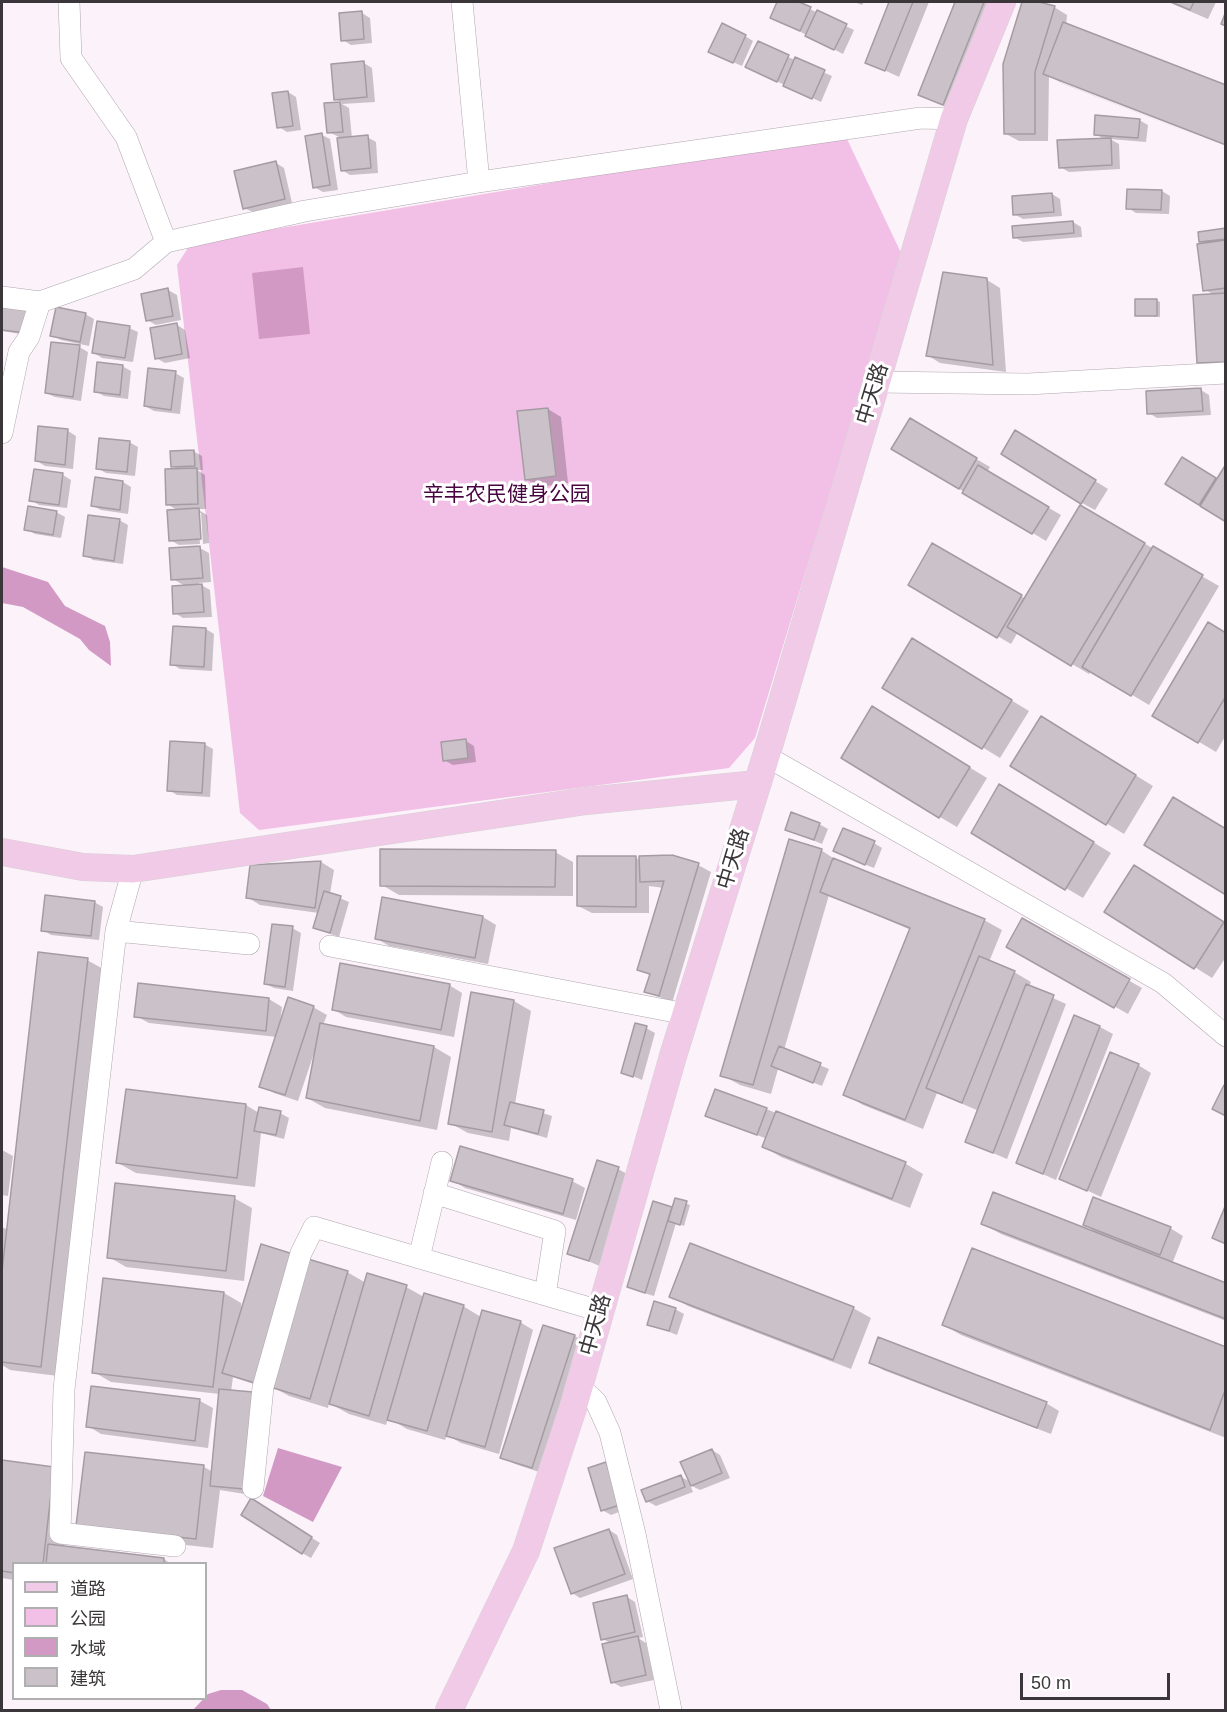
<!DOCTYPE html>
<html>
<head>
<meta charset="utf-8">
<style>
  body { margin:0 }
  #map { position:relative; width:1227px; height:1712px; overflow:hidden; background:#fcf2f9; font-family:Arial,"Noto Sans SC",sans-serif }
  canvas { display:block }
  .frame { position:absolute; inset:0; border:3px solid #3a3639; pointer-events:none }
  .legend { position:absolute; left:12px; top:1562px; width:195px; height:138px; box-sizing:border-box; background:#fff; border:2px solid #b0afb0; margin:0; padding:8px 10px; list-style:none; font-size:18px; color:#3a3639 }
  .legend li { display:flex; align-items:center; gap:12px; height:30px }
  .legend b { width:30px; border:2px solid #b0afb0 }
  .scale { position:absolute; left:1020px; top:1673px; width:150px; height:27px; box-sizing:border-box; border:3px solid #3a3639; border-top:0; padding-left:8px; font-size:18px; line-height:21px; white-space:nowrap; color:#3a3639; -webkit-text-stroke:4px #fff; paint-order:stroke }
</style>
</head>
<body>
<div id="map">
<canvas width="1227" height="1712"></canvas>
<div class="frame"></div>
<ul class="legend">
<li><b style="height:8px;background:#f1cae8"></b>道路</li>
<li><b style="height:16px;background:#f2bfe6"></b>公园</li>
<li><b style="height:16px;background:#d299c5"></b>水域</li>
<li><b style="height:16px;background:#cbc1c9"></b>建筑</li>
</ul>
<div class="scale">50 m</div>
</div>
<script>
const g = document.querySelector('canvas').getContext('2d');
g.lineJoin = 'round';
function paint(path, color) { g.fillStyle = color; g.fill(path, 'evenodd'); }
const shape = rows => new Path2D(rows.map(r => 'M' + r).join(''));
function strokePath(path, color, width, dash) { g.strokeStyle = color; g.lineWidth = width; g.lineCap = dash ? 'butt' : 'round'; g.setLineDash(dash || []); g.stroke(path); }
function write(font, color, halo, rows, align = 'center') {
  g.font = font + ' Arial,"Noto Sans SC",sans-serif'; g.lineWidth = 6; g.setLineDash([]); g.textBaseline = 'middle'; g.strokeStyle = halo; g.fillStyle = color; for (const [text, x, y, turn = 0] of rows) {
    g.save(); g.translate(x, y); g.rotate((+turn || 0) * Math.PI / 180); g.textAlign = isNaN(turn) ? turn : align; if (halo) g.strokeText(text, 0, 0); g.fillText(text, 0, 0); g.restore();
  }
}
paint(shape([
  [847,139,902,255,755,738,729,768,259,830,240,813,177,265,191,243,604,174]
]), '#f2bfe6');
paint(shape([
  [303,267,310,334,259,339,252,273],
  [2,567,48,582,65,606,105,626,110,642,111,666,89,650,80,639,23,607,2,603],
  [278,1448,342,1467,313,1522,263,1496],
  [221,1690,242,1690,267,1704,271,1710,193,1710,208,1694]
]), '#d299c5');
paint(shape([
  [779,2,795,2,854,30,843,54,772,17],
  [854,2,864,2,862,5],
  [891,2,929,2,899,77,867,62],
  [956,2,1005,2,961,114,920,95],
  [1024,2,1054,7,1067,15,1061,83,1226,147,1062,83,1049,76,1048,141,1019,141,1006,134,1005,64],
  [1168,2,1216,2,1208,19],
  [362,13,370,18,372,43,351,45,343,40],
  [745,36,753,41,742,66,719,56],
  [788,57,832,76,821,102,755,71],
  [364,63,372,68,375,102,342,104,349,108,352,138,367,137,376,142,378,173,350,175,342,170,339,137,329,132,326,105,342,103,335,99],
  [288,92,296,97,301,130,287,132,279,127],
  [1139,120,1148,125,1146,142,1110,139,1119,144,1120,169,1069,172,1060,167,1106,140,1095,134],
  [322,135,330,139,338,190,323,192,314,187],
  [276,163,284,168,292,203,253,212,244,208],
  [1162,191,1170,196,1169,214,1136,213,1128,208],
  [1052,194,1060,199,1062,216,1023,219,1014,214],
  [1073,222,1081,227,1082,237,1023,242,1014,237],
  [1226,229,1226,369,1212,370,1199,362,1215,295,1205,290,1206,244,1201,241],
  [987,280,1000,288,1006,372,940,363,927,355],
  [168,290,177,295,181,320,156,325,147,320],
  [1156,300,1160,302,1160,317,1137,315],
  [2,306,33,336,2,331],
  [85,314,94,319,89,346,61,340,52,335],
  [177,325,185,330,190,358,165,363,156,358],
  [129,328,138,332,133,362,102,358,94,353],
  [79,347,88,352,81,401,55,397,46,393],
  [122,366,131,371,128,399,104,396,95,391],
  [175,373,184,378,180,414,154,411,145,406],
  [1201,390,1209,395,1211,415,1157,418,1149,413],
  [548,409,561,417,568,483,539,487,526,479],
  [910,420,990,467,987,472,1061,515,1046,541,893,449],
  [40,428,68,431,76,436,73,469,45,466,37,461],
  [1029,440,1108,489,1095,510,1082,503],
  [129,442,138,447,135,476,106,473,97,468],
  [193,451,202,456,203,470,197,470,205,475,206,509,197,509,207,515,209,543,203,544,201,513,198,513,200,544,179,545,170,540,179,511,167,504,180,471,173,466],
  [1183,459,1217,480,1202,505,1167,484],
  [63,475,71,480,67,508,39,505,31,500],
  [96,479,123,482,131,487,128,514,101,510,93,506],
  [56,512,65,517,61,538,35,534,26,529],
  [1098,517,1219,586,1149,705,1092,671,1089,674,1018,632,1011,644,910,585,933,545,1026,599],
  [119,520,128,525,123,564,93,560,85,555],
  [200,548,209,553,211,582,198,583,210,590,212,617,183,618,175,613,185,586,173,579],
  [206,629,214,634,212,671,180,669,172,664],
  [1226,634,1226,735,1216,752,1154,715],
  [930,651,1029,711,1000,758,884,687],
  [890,719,987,778,957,827,940,817],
  [1059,728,1153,786,1124,834,1012,766],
  [466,741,474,746,476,762,453,765,444,760],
  [204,744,213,749,210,797,177,795,169,790],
  [1017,796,1111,853,1083,898,1066,888],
  [819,824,828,829,822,844,786,829],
  [874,843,882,848,874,868,844,856],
  [821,850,839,862,984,920,1002,930,989,962,1014,972,1031,982,1029,987,1066,1004,1007,1159,967,1142,979,1111,937,1093,923,1129,863,1105,845,1094,911,930,829,895,784,1050,829,1069,822,1086,778,1069,771,1094,740,1085,722,1075],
  [555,852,573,862,573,896,399,895,382,885],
  [672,857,698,865,711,872,672,1003,646,991,651,976,639,969,664,888,649,886,649,913,592,913,578,906,636,858,640,860],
  [321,862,334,870,330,894,349,902,339,937,314,928,319,913,260,905,247,897],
  [1151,877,1226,924,1226,957,1212,978,1106,911],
  [94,902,103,907,99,940,51,935,43,930],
  [483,917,496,925,488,964,389,946,376,938],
  [1022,920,1142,988,1128,1014,1008,946],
  [292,928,301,933,293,991,274,988,266,984],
  [87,960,105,970,58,1376,10,1370,2,1365,2,1227,8,1230],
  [449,985,462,993,454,1037,346,1017,333,1009],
  [269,999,282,1007,280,1022,313,1007,327,1015,323,1025,434,1047,451,1057,437,1130,325,1108,307,1098,314,1053,298,1101,274,1093,261,1086,277,1037,149,1023,136,1016],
  [514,1001,531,1011,515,1104,552,1116,547,1138,511,1128,509,1141,468,1133,450,1123],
  [1100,1027,1113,1034,1056,1180,1018,1163],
  [646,1028,655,1033,642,1080,623,1072],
  [1138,1065,1151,1073,1101,1197,1061,1178],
  [246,1105,259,1113,280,1113,289,1118,284,1139,261,1133,255,1187,136,1173,118,1163],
  [766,1109,906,1164,923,1174,910,1208,781,1157,764,1147,767,1139,707,1115],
  [2,1150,13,1156,8,1196,2,1195],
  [618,1169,631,1176,602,1267,569,1253],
  [452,1180,572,1181,585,1188,576,1220,465,1188],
  [234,1198,252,1208,244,1281,126,1267,109,1257],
  [676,1200,690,1205,684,1226,676,1223,654,1296,637,1291,629,1286,671,1209,673,1210],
  [983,1224,1101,1236,1084,1224,1170,1228,1183,1236,1172,1264,1226,1285,1226,1321,1001,1234],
  [347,1272,366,1283,406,1287,424,1297,463,1306,481,1317,520,1322,533,1330,499,1454,461,1443,447,1435,445,1440,407,1429,388,1418,386,1425,349,1414,329,1403,328,1408,289,1396,269,1385,268,1389,233,1377,231,1392,257,1496,220,1490,213,1548,95,1535,204,1467,213,1472,220,1394,111,1382,94,1372,224,1293,241,1303,242,1312],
  [671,1296,853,1308,871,1318,851,1369,688,1306],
  [675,1309,684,1314,677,1335,649,1324],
  [944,1325,1226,1348,1226,1438,961,1335],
  [544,1327,575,1336,588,1344,545,1474,515,1464,502,1457],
  [870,1362,1046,1403,1059,1411,1051,1434,883,1370],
  [92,1387,200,1401,213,1408,208,1448,101,1434,88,1426],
  [712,1450,720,1455,730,1478,700,1490,690,1485,693,1492,656,1506,647,1501,681,1477,691,1482],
  [2,1462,54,1468,72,1478,64,1547,164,1559,171,1564,14,1564,14,1580,2,1578],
  [606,1464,614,1469,627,1509,611,1515,602,1510],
  [260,1505,320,1543,311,1558,302,1553],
  [609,1530,617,1535,633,1579,580,1598,572,1593],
  [627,1597,635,1602,643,1637,638,1638,646,1643,654,1680,621,1687,612,1682,610,1643,603,1639]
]), '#0003');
const building = shape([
  [777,2,799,2,811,7,800,31,770,18,777,2],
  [889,2,913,2,885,71,865,63,889,2],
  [955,2,984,2,943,105,918,95,955,2],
  [1022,2,1039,2,1055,6,1035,72,1035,134,1004,134,1003,64,1022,2],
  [1171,2,1194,2,1190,10,1171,2],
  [817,10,847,24,834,50,805,36,817,10],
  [362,11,364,39,341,41,339,13,362,11],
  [1226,11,1226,26,1221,24,1226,11],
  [1063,22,1226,85,1226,145,1043,74,1063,22],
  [722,23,746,35,733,63,708,52,722,23],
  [758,41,789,55,777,82,745,67,758,41],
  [795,57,825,70,812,99,783,86,795,57],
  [364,61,367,97,334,100,331,64,364,61],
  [288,91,293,126,277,128,272,93,288,91],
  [340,102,343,132,327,133,324,103,340,102],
  [1095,115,1140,119,1138,138,1094,135,1095,115],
  [322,133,330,185,313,188,305,136,322,133],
  [368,135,371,168,341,171,337,138,368,135],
  [1111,138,1112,165,1059,168,1057,140,1111,138],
  [276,161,285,199,243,209,234,171,276,161],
  [1127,189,1162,190,1161,210,1126,209,1127,189],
  [1052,193,1054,212,1013,215,1012,196,1052,193],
  [1073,221,1074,233,1013,238,1012,226,1073,221],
  [1226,228,1226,239,1199,242,1198,232,1226,228],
  [1226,240,1226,288,1203,291,1197,244,1226,240],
  [943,272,987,278,993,365,926,356,943,272],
  [168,288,173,316,146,321,141,294,168,288],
  [1226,293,1226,362,1197,363,1193,295,1226,293],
  [1135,299,1157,299,1157,316,1135,316,1135,299],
  [2,304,28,307,25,333,2,330,2,304],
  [56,307,86,313,80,342,50,336,56,307],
  [97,321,130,326,125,358,92,353,97,321],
  [177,323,182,354,155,359,150,328,177,323],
  [51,342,80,345,73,397,45,393,51,342],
  [97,362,123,365,120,395,94,392,97,362],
  [148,368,176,371,171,410,144,406,148,368],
  [1201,388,1203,411,1147,414,1146,391,1201,388],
  [548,408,556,476,525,480,517,411,548,408],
  [910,418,977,458,959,489,891,449,910,418],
  [38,426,68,429,65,465,35,461,38,426],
  [1015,430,1096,480,1081,504,1001,454,1015,430],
  [99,438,130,441,127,472,96,469,99,438],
  [194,450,195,466,171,467,170,451,194,450],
  [1182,457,1216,478,1199,505,1165,484,1182,457],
  [1226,464,1226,522,1200,506,1226,464],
  [978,465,1049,507,1032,534,962,493,978,465],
  [197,468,198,504,166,505,165,469,197,468],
  [34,469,63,473,59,505,29,501,34,469],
  [95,477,123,481,120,510,91,506,95,477],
  [1080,505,1145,543,1071,666,1007,627,1080,505],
  [28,506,57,511,53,535,24,530,28,506],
  [199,508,201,539,169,541,167,510,199,508],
  [88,515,120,519,114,561,83,556,88,515],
  [932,543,1022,595,997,638,908,585,932,543],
  [200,546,203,578,171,580,169,548,200,546],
  [1153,546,1203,575,1131,696,1082,667,1153,546],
  [202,584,204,612,173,614,172,586,202,584],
  [1208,622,1226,633,1226,696,1198,743,1152,716,1208,622],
  [173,626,206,628,204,667,170,665,173,626],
  [912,638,1012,700,982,749,882,688,912,638],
  [872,706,970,767,939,818,841,758,872,706],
  [1041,716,1136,775,1106,825,1010,766,1041,716],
  [466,739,468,758,443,761,441,742,466,739],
  [170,741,205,743,202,793,167,791,170,741],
  [999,784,1094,842,1065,890,971,833,999,784],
  [1173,797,1226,829,1226,895,1144,845,1173,797],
  [791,812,820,823,814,840,785,830,791,812],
  [843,828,875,841,865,865,833,851,843,828],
  [789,839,822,849,753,1085,720,1076,789,839],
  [380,849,556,850,555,887,380,886,380,849],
  [672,855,699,863,659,996,644,992,650,974,637,970,664,881,640,882,639,856,672,855],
  [577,856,636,856,636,907,577,906,577,856],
  [833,858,985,919,905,1120,843,1095,910,928,820,892,833,858],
  [321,861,315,908,246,898,250,865,321,861],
  [1134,865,1224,922,1194,969,1104,912,1134,865],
  [324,891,341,896,330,933,313,928,324,891],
  [45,895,95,901,91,936,41,931,45,895],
  [382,897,483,916,475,958,375,939,382,897],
  [1022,918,1130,979,1114,1008,1006,947,1022,918],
  [272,924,293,926,285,987,264,984,272,924],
  [38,952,88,958,41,1367,2,1362,2,1271,38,952],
  [979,956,1015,971,962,1103,926,1088,979,956],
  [340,963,450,984,441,1030,332,1010,340,963],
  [138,983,269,998,266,1031,134,1017,138,983],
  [1026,984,1054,995,993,1153,965,1142,1026,984],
  [471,992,514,1000,492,1132,448,1124,471,992],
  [288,997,314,1006,285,1095,259,1087,288,997],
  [1074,1015,1100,1026,1043,1174,1016,1163,1074,1015],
  [320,1023,434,1046,420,1121,306,1098,320,1023],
  [635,1023,647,1026,633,1077,621,1073,635,1023],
  [779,1046,821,1063,813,1083,771,1066,779,1046],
  [1110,1052,1139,1064,1087,1191,1059,1179,1110,1052],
  [1224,1085,1226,1086,1226,1116,1212,1109,1224,1085],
  [126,1089,246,1104,237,1178,116,1163,126,1089],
  [715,1089,767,1108,757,1135,705,1116,715,1089],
  [510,1102,544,1110,538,1134,504,1125,510,1102],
  [259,1107,281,1111,276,1135,254,1131,259,1107],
  [776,1111,906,1162,892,1199,762,1147,776,1111],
  [460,1146,573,1179,563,1214,450,1181,460,1146],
  [597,1160,619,1167,589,1261,567,1254,597,1160],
  [115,1183,235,1196,226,1271,107,1258,115,1183],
  [993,1192,1226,1283,1226,1319,981,1224,993,1192],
  [1093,1197,1171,1227,1160,1255,1083,1225,1093,1197],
  [675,1198,687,1201,680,1225,668,1221,675,1198],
  [653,1201,672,1207,645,1293,627,1287,653,1201],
  [1226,1204,1226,1244,1212,1238,1226,1204],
  [690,1243,854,1307,833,1360,669,1297,690,1243],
  [261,1244,293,1254,255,1383,222,1373,261,1244],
  [972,1248,1226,1347,1226,1388,1210,1430,942,1325,972,1248],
  [308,1259,348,1271,310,1399,270,1387,308,1259],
  [367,1273,407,1285,369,1416,329,1404,367,1273],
  [103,1278,224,1292,213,1387,92,1373,103,1278],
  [424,1293,464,1305,427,1431,387,1420,424,1293],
  [654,1301,676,1308,669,1331,647,1325,654,1301],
  [482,1310,521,1321,485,1447,446,1436,482,1310],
  [543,1325,575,1335,532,1468,500,1458,543,1325],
  [878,1337,1047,1402,1037,1428,869,1363,878,1337],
  [91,1386,200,1399,195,1441,86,1427,91,1386],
  [219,1389,253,1392,244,1489,210,1486,219,1389],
  [712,1449,722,1473,691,1486,680,1462,712,1449],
  [85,1452,204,1465,196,1539,76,1526,85,1452],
  [2,1460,54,1467,43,1564,14,1564,14,1573,2,1571,2,1460],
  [606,1462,620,1505,601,1511,588,1468,606,1462],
  [681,1475,685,1487,646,1502,641,1490,681,1475],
  [251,1498,312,1537,302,1554,241,1515,251,1498],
  [609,1529,625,1574,571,1594,554,1548,609,1529],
  [48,1544,164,1558,164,1564,46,1564,48,1544],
  [627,1595,635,1632,601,1640,593,1603,627,1595],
  [638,1636,646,1675,611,1683,602,1644,638,1636]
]);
paint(building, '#cbc1c9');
strokePath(building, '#a59ca3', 1.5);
const minor = shape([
  [69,2,71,58,126,137,166,242],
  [462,2,479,182],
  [2,297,40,302,134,269,166,242,305,211,479,182,921,118,954,119],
  [877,382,1028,384,1226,373],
  [2,433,19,352,29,337,40,302],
  [766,756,1163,983,1226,1036],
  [133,869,116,931,64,1389,60,1533,175,1546],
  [116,931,249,944],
  [330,946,686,1014],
  [434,1193,555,1231,545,1295],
  [419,1258,442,1162],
  [579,1386,596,1402,610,1433,635,1534,671,1710],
  [253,1488,263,1387,301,1253,314,1227,600,1311]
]);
const major = shape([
  [2,852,83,867,133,869,586,801,757,784],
  [449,1710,526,1551,573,1408,673,1056,766,756,954,119,1002,2]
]);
strokePath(minor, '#b0a7ae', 22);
strokePath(major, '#d4d3d3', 28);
strokePath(minor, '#fff', 21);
strokePath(major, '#f1cae8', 27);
write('21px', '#3a3639', '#fff', [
  ["中天路",873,394,-73],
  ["中天路",734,859,-73],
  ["中天路",596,1325,-74]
]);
write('21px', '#490541', '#fff', [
  ["辛丰农民健身公园",507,495]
]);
</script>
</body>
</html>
